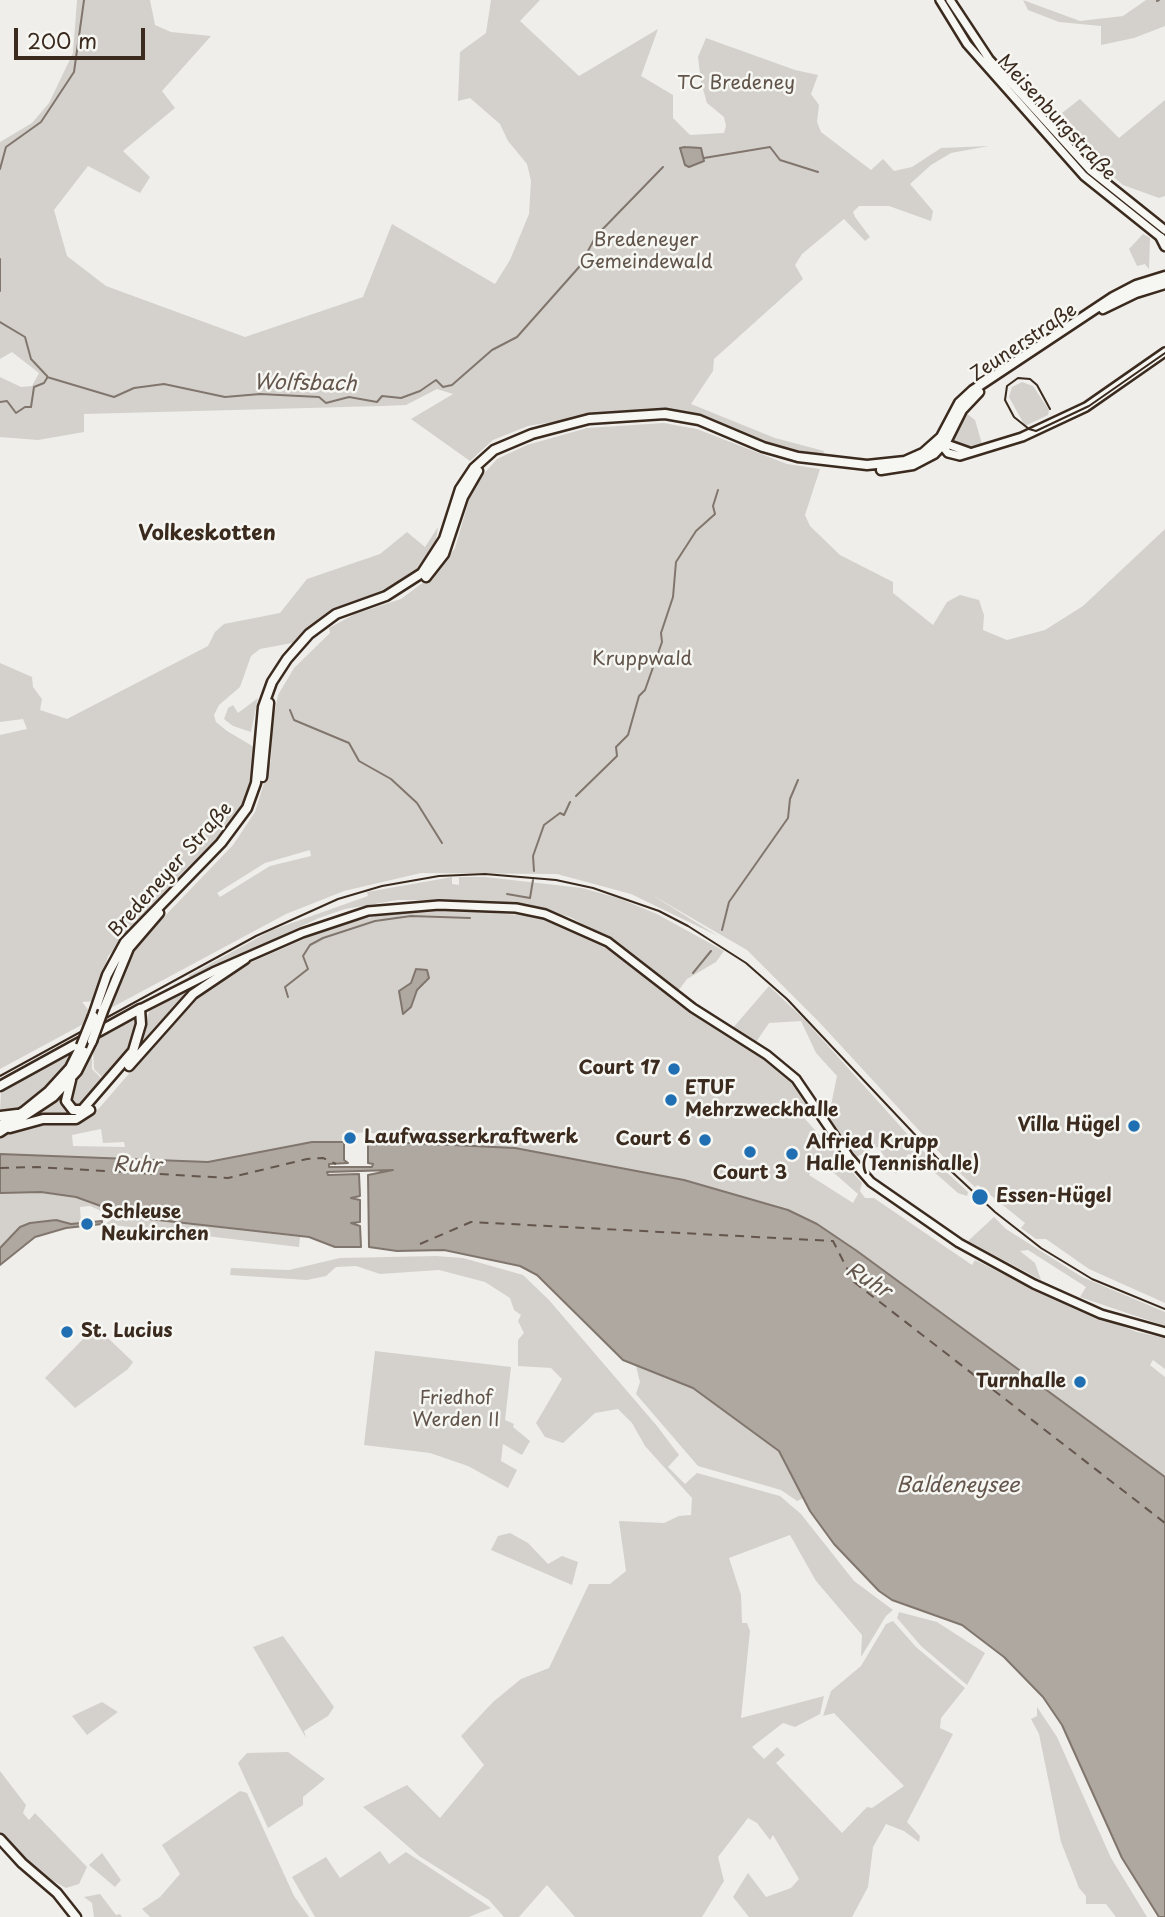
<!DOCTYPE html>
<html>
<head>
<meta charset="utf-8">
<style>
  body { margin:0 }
  #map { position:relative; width:1165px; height:1917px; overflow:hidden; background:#efeeea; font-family:"Playpen Sans",sans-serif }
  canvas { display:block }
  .scale { position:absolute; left:14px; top:28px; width:131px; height:32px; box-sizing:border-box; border:4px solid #3b2a1e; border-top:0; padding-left:9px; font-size:21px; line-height:24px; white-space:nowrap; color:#3b2a1e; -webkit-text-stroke:5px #f6f6f2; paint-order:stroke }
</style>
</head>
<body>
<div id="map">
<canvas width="1165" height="1917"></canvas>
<div class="scale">200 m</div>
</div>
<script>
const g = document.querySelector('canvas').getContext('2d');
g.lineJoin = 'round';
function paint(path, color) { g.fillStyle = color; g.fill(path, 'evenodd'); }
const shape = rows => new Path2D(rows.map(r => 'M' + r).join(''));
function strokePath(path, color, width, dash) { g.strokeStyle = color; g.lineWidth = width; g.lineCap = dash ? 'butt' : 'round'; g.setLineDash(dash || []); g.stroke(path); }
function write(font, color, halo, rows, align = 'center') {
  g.font = font + ' "Playpen Sans",sans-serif'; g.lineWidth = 5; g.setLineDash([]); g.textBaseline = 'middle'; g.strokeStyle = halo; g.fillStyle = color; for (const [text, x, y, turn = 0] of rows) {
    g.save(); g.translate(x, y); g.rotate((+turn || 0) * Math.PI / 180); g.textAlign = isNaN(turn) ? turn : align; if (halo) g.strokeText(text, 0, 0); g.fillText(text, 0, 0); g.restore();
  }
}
paint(shape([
  [77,0,150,0,155,25,171,32,211,36,162,91,175,108,123,151,150,177,140,193,88,166,54,210,67,256,106,286,245,337,363,297,392,224,495,284,510,260,529,214,531,181,527,164,508,141,500,124,470,98,458,101,460,52,486,33,491,0,540,0,520,21,579,76,658,29,641,76,673,95,673,118,690,135,724,133,726,126,724,117,707,103,701,82,698,57,706,38,795,70,818,75,811,94,819,105,817,122,821,132,871,170,883,159,894,171,912,167,941,148,989,146,951,153,931,165,910,184,933,211,931,221,889,206,859,206,853,212,855,217,870,237,865,241,844,219,802,254,795,265,803,279,714,359,713,371,691,404,775,438,824,451,822,458,787,452,668,411,602,414,528,426,493,440,470,461,411,419,453,394,437,389,406,405,382,406,84,414,84,432,38,440,0,437,0,377,21,387,32,386,39,373,12,352,0,359,0,142,32,123,49,103,73,53],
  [1023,0,1080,21,1123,16,1146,0,1165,0,1165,26,1134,38,1101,45,1101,26,1059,22,1028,10],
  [1080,99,1119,138,1165,100,1165,196,1159,198,1123,185,1089,156,1072,135,1077,131,1062,113],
  [1143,234,1150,238,1149,269,1145,264,1137,266,1129,249],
  [1022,382,1033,386,1049,410,1048,415,1025,426,1009,397,1012,387],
  [966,413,975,420,982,444,967,447,955,443,954,438],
  [664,423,697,429,787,464,820,469,805,515,810,526,840,555,893,582,893,593,933,625,947,602,960,595,979,600,984,615,983,630,1007,640,1045,630,1083,606,1165,529,1165,1303,1089,1269,1046,1239,1036,1239,1021,1228,1025,1223,978,1185,975,1187,951,1165,819,1022,747,950,652,895,718,936,631,894,557,874,421,873,344,891,286,914,109,1009,137,945,233,845,255,812,271,760,272,726,278,695,294,668,330,633,329,628,355,614,401,599,429,578,432,580,455,548,473,486,497,459,527,445,587,428],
  [310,850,311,856,270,866,220,897,217,893,265,863],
  [438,527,434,554,413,579,386,593,336,611,297,642,260,649,251,656,240,687,219,705,214,715,216,722,227,731,254,747,248,800,220,841,108,956,95,1001,82,1002,90,1012,87,1022,0,1069,0,735,27,729,23,719,0,722,0,663,32,677,33,687,42,699,40,710,67,719,208,646,215,632,224,624,280,613,307,579,380,554,407,532,425,547],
  [258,698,251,732,233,726,224,719,228,708,233,705,238,713],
  [452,877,452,884,459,885,459,877,485,877,582,888,618,898,657,914,724,951,716,962,687,979,678,991,607,937,570,917,537,908,460,900,398,900,345,909,319,918,191,978,188,976,272,930,368,896,367,892],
  [461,910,540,917,568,925,609,946,766,1057,798,1086,809,1103,798,1111,862,1183,860,1191,865,1198,874,1198,972,1265,975,1260,1047,1296,1137,1332,1165,1338,1165,1369,1153,1360,1150,1365,1165,1377,1165,1477,817,1224,788,1210,684,1180,527,1150,406,1141,368,1132,342,1134,342,1142,312,1142,208,1162,0,1154,0,1136,32,1124,69,1124,94,1114,179,1016,202,994,245,965,325,930,358,920,390,913],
  [101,1129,103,1143,124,1142,125,1147,73,1146,72,1135],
  [818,1159,858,1194,853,1203,809,1175],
  [217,974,130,1061,151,1007],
  [769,986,804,1019,919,1147,968,1192,967,1196,958,1193,917,1157,908,1154,896,1174,878,1147,856,1157,825,1114,830,1110,837,1076,816,1053,801,1021,769,1023,756,1042,732,1029],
  [131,1018,138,1022,128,1053,107,1082,94,1069,93,1051,100,1034],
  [76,1048,70,1063,29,1103,16,1111,0,1112,1,1089],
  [92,1049,92,1069,106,1083,86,1105,76,1107,71,1104,69,1094],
  [66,1087,64,1093,81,1115,27,1120],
  [41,1192,76,1197,131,1217,300,1237,299,1247,105,1224,111,1220,110,1215,90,1206,80,1207,81,1223,30,1223,20,1227,0,1248,0,1193],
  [994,1217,1006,1229,1082,1277,1165,1312,1165,1326,1080,1297,1086,1287,1028,1250,1020,1251,1035,1263,1041,1280,968,1241],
  [436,1256,463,1258,523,1275,549,1300,657,1426,679,1455,668,1467,685,1484,697,1473,780,1496,801,1514,854,1581,893,1610,886,1616,861,1657,862,1635,816,1581,790,1535,729,1558,741,1595,742,1623,747,1623,750,1631,741,1718,824,1696,820,1714,795,1727,783,1723,752,1747,764,1759,777,1747,785,1755,776,1763,842,1833,867,1807,872,1808,904,1786,834,1713,823,1716,831,1691,861,1666,886,1624,893,1621,916,1647,965,1688,941,1718,940,1728,953,1734,907,1822,920,1836,919,1842,904,1831,886,1824,873,1847,868,1887,852,1917,749,1917,733,1897,748,1873,766,1897,791,1888,799,1879,773,1835,770,1840,757,1823,748,1818,718,1857,724,1881,702,1917,575,1917,547,1885,519,1917,504,1917,489,1900,419,1856,363,1807,407,1785,440,1818,484,1765,461,1736,493,1702,521,1679,549,1668,589,1584,610,1584,626,1571,619,1521,664,1523,679,1516,691,1515,692,1498,645,1446,632,1423,618,1409,595,1413,563,1443,545,1437,536,1423,562,1379,551,1368,518,1366,518,1340,524,1333,518,1321,521,1315,514,1310,510,1298,485,1282,439,1270,380,1274,356,1266,336,1267,326,1276,307,1280,230,1275,231,1268,289,1270,340,1258],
  [88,1319,133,1362,128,1369,75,1408,45,1378,83,1339,80,1330],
  [375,1351,511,1367,505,1420,514,1424,513,1427,530,1441,522,1455,503,1444,501,1461,517,1470,508,1488,468,1466,430,1453,364,1445],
  [636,1366,693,1388,779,1450,804,1498,797,1501,781,1490,698,1466,636,1394,640,1382],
  [510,1533,528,1543,548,1564,562,1556,578,1562,572,1585,491,1550,498,1536],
  [899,1612,937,1622,985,1653,967,1685,921,1646,897,1618],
  [283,1636,334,1707,328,1716,304,1731,306,1738,253,1647],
  [102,1702,118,1712,87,1735,72,1716],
  [1037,1707,1057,1737,1111,1858,1147,1917,1116,1917,1106,1904,1086,1904,1086,1896,1079,1888,1061,1842,1039,1734,1031,1719,1037,1716],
  [288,1752,325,1779,303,1797,303,1805,268,1828,238,1763,247,1753],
  [0,1771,26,1805,23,1813,29,1820,35,1813,87,1867,79,1884,66,1888,44,1876,0,1833],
  [240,1791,247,1793,294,1896,309,1917,150,1917,142,1909,160,1897,180,1874,162,1845],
  [380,1851,389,1864,406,1852,491,1908,469,1917,315,1917,292,1877,326,1857,340,1878],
  [102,1853,121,1880,115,1887,89,1865],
  [100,1894,116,1915,120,1914,122,1917,94,1917,92,1903,84,1897]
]), '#d4d1cc');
const water = shape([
  [685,147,701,148,704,161,689,167,685,165,680,148,685,147],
  [416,969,427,970,429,978,417,990,411,1007,403,1014,399,991,411,983,416,969],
  [368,1141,515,1148,684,1180,788,1210,817,1224,857,1251,1165,1477,1165,1917,1159,1917,1122,1858,1062,1725,1043,1697,1004,1657,962,1625,892,1600,879,1591,834,1544,810,1511,779,1451,693,1388,623,1360,537,1275,520,1266,444,1250,397,1251,369,1247,368,1175,393,1170,327,1172,328,1175,359,1174,360,1196,351,1198,360,1200,360,1222,351,1223,360,1226,361,1247,335,1247,309,1237,131,1217,76,1197,41,1192,0,1193,0,1154,208,1162,312,1142,344,1142,344,1160,348,1163,329,1164,329,1167,372,1167,373,1164,368,1163,368,1141],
  [56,1220,71,1224,102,1221,102,1224,66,1228,35,1237,0,1265,0,1248,20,1227,30,1223,56,1220]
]);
paint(water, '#afa8a1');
strokePath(water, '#81766d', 2);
strokePath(shape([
  [1157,1,1159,0],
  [704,158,770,147,780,160,818,172],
  [0,169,6,147,41,122,74,72,84,0],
  [0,259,0,291],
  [0,322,25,337,31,359,47,376],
  [47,377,114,397,134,388,164,384,225,397,260,394,319,397,326,403,349,397,377,402,382,396,401,398,420,391,436,380,443,387,452,385,492,350,517,337,580,266,596,236,663,167],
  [0,402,7,401,16,413,25,407,31,407,34,387,44,383,47,378],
  [290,710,294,720,349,743,359,761,391,779,417,803,442,843],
  [576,796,617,756,616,747,628,735,639,696,645,690,662,642,661,633,673,597,676,562,696,531,715,514,713,506,718,490],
  [534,871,533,856,544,825,560,813,564,815,570,802],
  [507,894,530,898,533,880],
  [722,930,729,902,788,818,790,799,798,780],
  [693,973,711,951],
  [288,997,285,987,308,969,303,956,310,945,323,938,375,921,411,916,470,918]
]), '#81766d', 2);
strokePath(shape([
  [0,1168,37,1167,228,1178,307,1159,323,1158,336,1164],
  [420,1244,471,1222,833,1241,854,1282,1165,1523]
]), '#64564c', 2, [9, 7]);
const secondary = shape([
  [940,0,967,44,1084,176,1164,240],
  [950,0,989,59,1090,170,1165,230],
  [939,442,948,453,960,456,1022,437,1086,407,1165,352],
  [941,442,969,452],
  [140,1009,213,972,302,933,368,911,439,905,516,908,545,914,608,942,693,1008,767,1055,796,1079,849,1157,871,1182,959,1243,1034,1284,1101,1314,1165,1332]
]);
const primary = shape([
  [1161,238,1165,246],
  [1103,309,1136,293,1165,284],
  [881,470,913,465,934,454,947,440,962,410,979,392],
  [426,577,444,554,463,497,478,471],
  [262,777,269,703],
  [103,1011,129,948,159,913],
  [93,1016,107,975,125,942,221,843,247,808,256,783,263,707,272,682,287,659,309,634,336,614,386,596,422,573,444,539,460,489,474,468,494,450,532,434,589,419,665,414,699,420,763,447,798,457,867,465,905,461,923,453,941,437,959,403,973,390,1113,297,1136,285,1165,276],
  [129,1066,193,994,245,959],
  [0,1086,140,1009,141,1024,133,1051,82,1110,73,1110,66,1101,71,1080],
  [0,1116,17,1114],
  [0,1125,23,1112,49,1091,70,1068,81,1046],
  [10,1128,43,1119,76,1119,90,1110],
  [0,1132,53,1097,77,1071,92,1041],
  [0,1839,22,1863,57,1893,76,1917]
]);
strokePath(secondary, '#3b2a1e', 12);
strokePath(primary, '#3b2a1e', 13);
strokePath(secondary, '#f6f6f2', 7);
strokePath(primary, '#f6f6f2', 8);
strokePath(shape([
  [1050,409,1037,385,1030,379,1018,378,1007,386,1005,400,1014,417,1029,429,1036,431,1089,406,1165,353]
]), '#3b2a1e', 2);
strokePath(shape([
  [0,1076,256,936,338,899,382,886,439,876,485,874,556,880,593,888,659,911,688,926,746,963,787,999,937,1158,995,1212,1041,1248,1092,1279,1165,1309]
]), '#3b2a1e', 2);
const primaryBridge = shape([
  [92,1041,103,1011],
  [81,1046,93,1016]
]);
strokePath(primaryBridge, '#3b2a1e', 13, []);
strokePath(primaryBridge, '#f6f6f2', 8);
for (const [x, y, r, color] of [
  [674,1069,7,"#1f6fb2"],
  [671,1100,7,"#1f6fb2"],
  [1134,1126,7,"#1f6fb2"],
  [350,1138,7,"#1f6fb2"],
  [705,1140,7,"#1f6fb2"],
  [750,1152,7,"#1f6fb2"],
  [792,1154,7,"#1f6fb2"],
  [980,1197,9,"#1f6fb2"],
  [87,1224,7,"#1f6fb2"],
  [67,1332,7,"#1f6fb2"],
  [1080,1382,7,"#1f6fb2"]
]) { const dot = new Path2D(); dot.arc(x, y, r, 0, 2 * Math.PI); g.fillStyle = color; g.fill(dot); strokePath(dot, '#f6f6f2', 2.5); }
write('19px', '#61544a', '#f6f6f2', [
  ["TC Bredeney",736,84],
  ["Bredeneyer",646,241],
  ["Gemeindewald",646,263],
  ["Kruppwald",642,660],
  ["Friedhof",456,1399],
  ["Werden II",456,1421]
]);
write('19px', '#3b2a1e', '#f6f6f2', [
  ["Meisenburgstraße",1056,118,47],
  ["Zeunerstraße",1024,343,-34],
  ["Bredeneyer Straße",171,870,-48]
]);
write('bold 19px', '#3b2a1e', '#f6f6f2', [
  ["Court 17",660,1069,"right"],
  ["ETUF",685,1089],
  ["Mehrzweckhalle",685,1111],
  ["Villa Hügel",1120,1126,"right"],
  ["Laufwasserkraftwerk",364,1138],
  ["Court 6",691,1140,"right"],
  ["Alfried Krupp",806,1143],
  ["Halle (Tennishalle)",806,1165],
  ["Court 3",750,1174,"center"],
  ["Essen-Hügel",996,1197],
  ["Schleuse",101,1213],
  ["Neukirchen",101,1235],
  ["St. Lucius",81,1332],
  ["Turnhalle",1066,1382,"right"]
], 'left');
write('italic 21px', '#64564c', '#f6f6f2', [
  ["Wolfsbach",305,384,1],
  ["Ruhr",137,1166,2],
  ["Ruhr",868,1281,32],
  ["Baldeneysee",958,1486]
]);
write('bold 21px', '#3b2a1e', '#f6f6f2', [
  ["Volkeskotten",207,534]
]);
</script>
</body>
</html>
